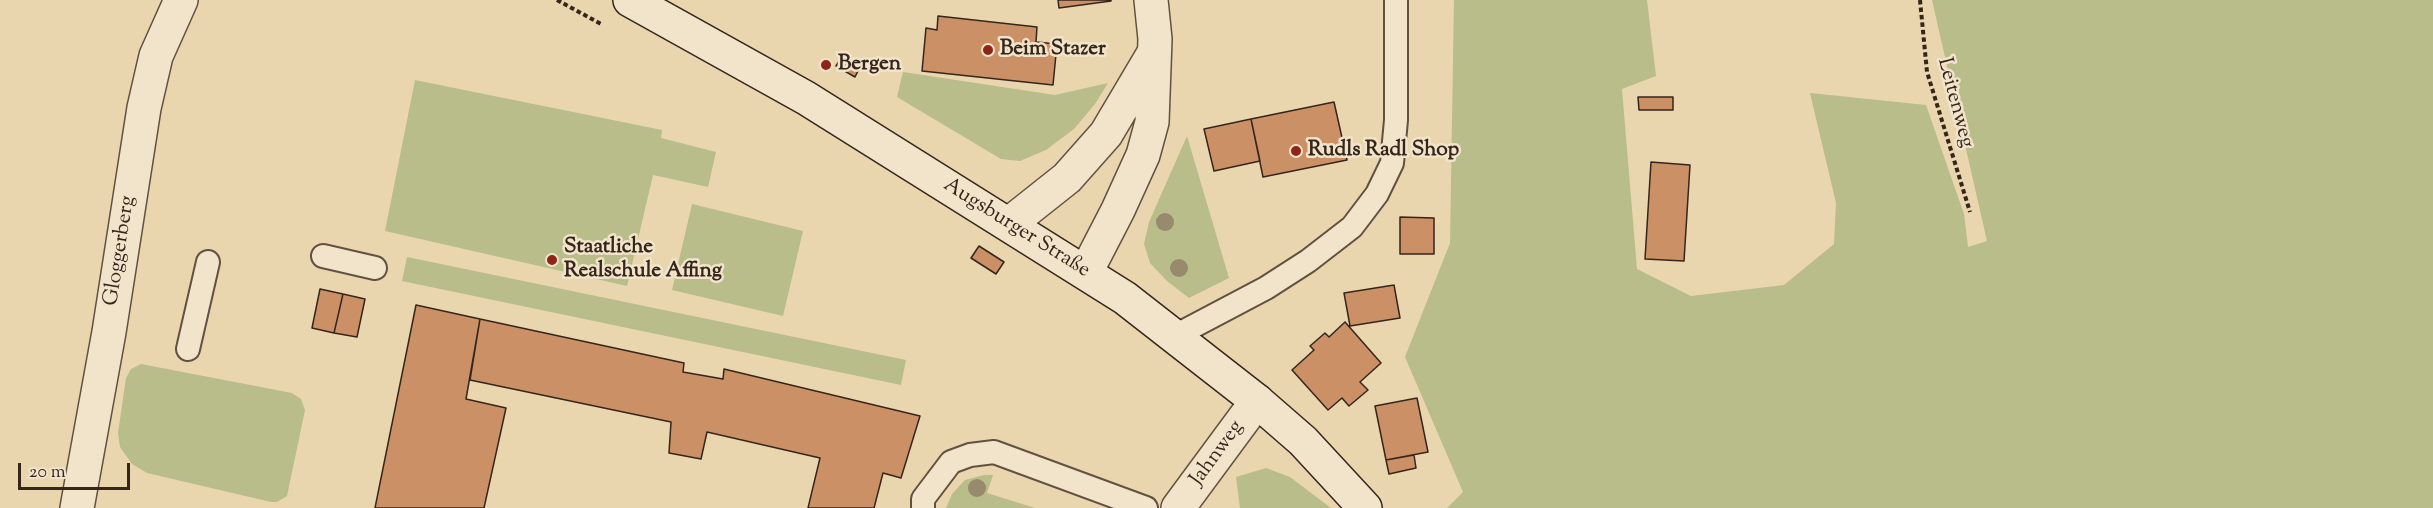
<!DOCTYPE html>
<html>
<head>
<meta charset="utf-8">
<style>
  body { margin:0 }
  #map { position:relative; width:2433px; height:508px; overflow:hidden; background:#e9d6ae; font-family:"Sorts Mill Goudy",serif }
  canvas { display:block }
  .scale { position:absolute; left:18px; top:463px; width:112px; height:27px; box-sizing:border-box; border:3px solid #35251b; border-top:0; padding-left:8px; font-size:18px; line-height:21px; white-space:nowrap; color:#35251b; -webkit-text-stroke:4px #f1e4ca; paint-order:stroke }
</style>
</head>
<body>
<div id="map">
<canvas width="2433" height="508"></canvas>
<div class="scale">20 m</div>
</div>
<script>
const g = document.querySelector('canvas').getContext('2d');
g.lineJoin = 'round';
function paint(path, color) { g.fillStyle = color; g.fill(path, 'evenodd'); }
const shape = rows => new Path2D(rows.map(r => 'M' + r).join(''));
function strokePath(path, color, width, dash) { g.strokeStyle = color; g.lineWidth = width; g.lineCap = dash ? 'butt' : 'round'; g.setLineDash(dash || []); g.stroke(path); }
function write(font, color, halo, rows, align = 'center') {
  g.font = font + ' "Sorts Mill Goudy",serif'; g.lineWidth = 5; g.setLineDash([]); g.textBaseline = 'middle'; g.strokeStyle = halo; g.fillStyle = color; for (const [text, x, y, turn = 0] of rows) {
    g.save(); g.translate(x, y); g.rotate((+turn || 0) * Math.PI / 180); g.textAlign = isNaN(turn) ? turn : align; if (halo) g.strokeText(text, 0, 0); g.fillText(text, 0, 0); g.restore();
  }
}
paint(shape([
  [1454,0,1647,0,1656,76,1622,89,1637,269,1691,296,1784,285,1834,244,1836,203,1810,93,1926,105,1964,214,1968,247,1987,241,1932,0,2433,0,2433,508,1447,508,1463,492,1405,357,1450,243],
  [903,72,1055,95,1108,83,1095,104,1074,129,1046,150,1020,161,1001,159,897,97],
  [415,80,662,130,661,138,716,152,708,187,653,175,627,286,385,231],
  [1187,136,1229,278,1189,298,1167,281,1150,263,1144,244,1149,222],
  [692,204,803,231,783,316,672,290],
  [407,257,906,360,901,385,402,281],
  [141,364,292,393,301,399,305,410,287,496,277,502,271,502,147,473,132,464,120,447,118,433,126,378,131,369],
  [1266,468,1290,477,1331,508,1240,508,1236,477],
  [984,475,993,475,987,493,1035,508,946,508,952,494,965,480]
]), '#b8bd8a');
const building = shape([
  [1058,0,1111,0,1111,1,1059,8,1058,0],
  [938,16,1037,27,1036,42,1057,44,1053,85,922,71,926,28,937,30,938,16],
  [841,58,859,69,855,77,836,66,841,58],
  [1638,97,1673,97,1673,110,1639,110,1638,97],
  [1334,102,1347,160,1263,177,1251,119,1334,102],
  [1251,119,1260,161,1214,171,1204,129,1251,119],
  [1651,162,1690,165,1684,261,1645,259,1651,162],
  [1400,217,1434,218,1434,254,1400,254,1400,217],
  [979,246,1004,262,996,274,971,258,979,246],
  [1394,285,1400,318,1350,326,1344,293,1394,285],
  [320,289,343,294,334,333,312,328,320,289],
  [343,294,365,299,357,337,334,333,343,294],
  [416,305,480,319,466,399,506,408,484,508,375,508,416,305],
  [480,319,684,363,683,372,723,379,724,369,920,416,901,478,883,473,874,508,808,508,820,458,707,432,701,459,669,453,671,422,470,380,480,319],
  [1345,322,1381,363,1360,382,1368,390,1349,406,1342,398,1328,410,1292,370,1314,350,1310,346,1325,333,1329,337,1345,322],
  [1417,398,1428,452,1386,460,1375,406,1417,398],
  [1414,455,1416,468,1389,474,1386,460,1414,455]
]);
paint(building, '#cc9067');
strokePath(building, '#35251b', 1.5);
const service = shape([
  [323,256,375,268],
  [1175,336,1266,288,1308,261,1352,227,1377,194,1392,163,1396,120,1396,0],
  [188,349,208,262],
  [923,508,923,499,951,462,970,455,994,452,1146,508]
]);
const minor = shape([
  [77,508,109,332,144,108,156,56,181,0],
  [1178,508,1257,401]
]);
const tertiary = shape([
  [1009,224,1067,178,1106,134,1154,53],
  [1086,272,1118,210,1143,155,1152,122,1155,39,1151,0]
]);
const secondary = shape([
  [630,0,806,98,1125,298,1257,401,1303,441,1365,508]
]);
strokePath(service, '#625140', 26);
strokePath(minor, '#625140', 36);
strokePath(tertiary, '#625140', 36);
strokePath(secondary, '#35251b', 36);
strokePath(shape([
  [557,0,601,24],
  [1920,0,1927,72,1970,212]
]), '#35251b', 4, [4.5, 3]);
strokePath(service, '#f1e4ca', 22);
strokePath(minor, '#f1e4ca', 33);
strokePath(tertiary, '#f1e4ca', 33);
strokePath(secondary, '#f1e4ca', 33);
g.fillStyle = '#988a6d';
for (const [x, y] of [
  [1165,222],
  [1179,268],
  [977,488]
]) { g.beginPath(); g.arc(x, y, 9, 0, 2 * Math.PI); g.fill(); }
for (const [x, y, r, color] of [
  [988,50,6,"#8f2418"],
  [826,65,6,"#8f2418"],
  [1296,151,6,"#8f2418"],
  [552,260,6,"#8f2418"]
]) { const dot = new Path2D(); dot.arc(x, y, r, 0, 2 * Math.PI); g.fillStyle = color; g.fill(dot); strokePath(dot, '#f1e4ca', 2); }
write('bold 21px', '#35251b', '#f1e4ca', [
  ["Beim Stazer",1000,50],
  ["Bergen",838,65],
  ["Rudls Radl Shop",1308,151],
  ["Staatliche",564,248],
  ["Realschule Affing",564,272]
], 'left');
write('21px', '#35251b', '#f1e4ca', [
  ["Leitenweg",1954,103,75],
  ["Augsburger Straße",1016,229,32],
  ["Gloggerberg",121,251,-81],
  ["Jahnweg",1218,454,-54]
]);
</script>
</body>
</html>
